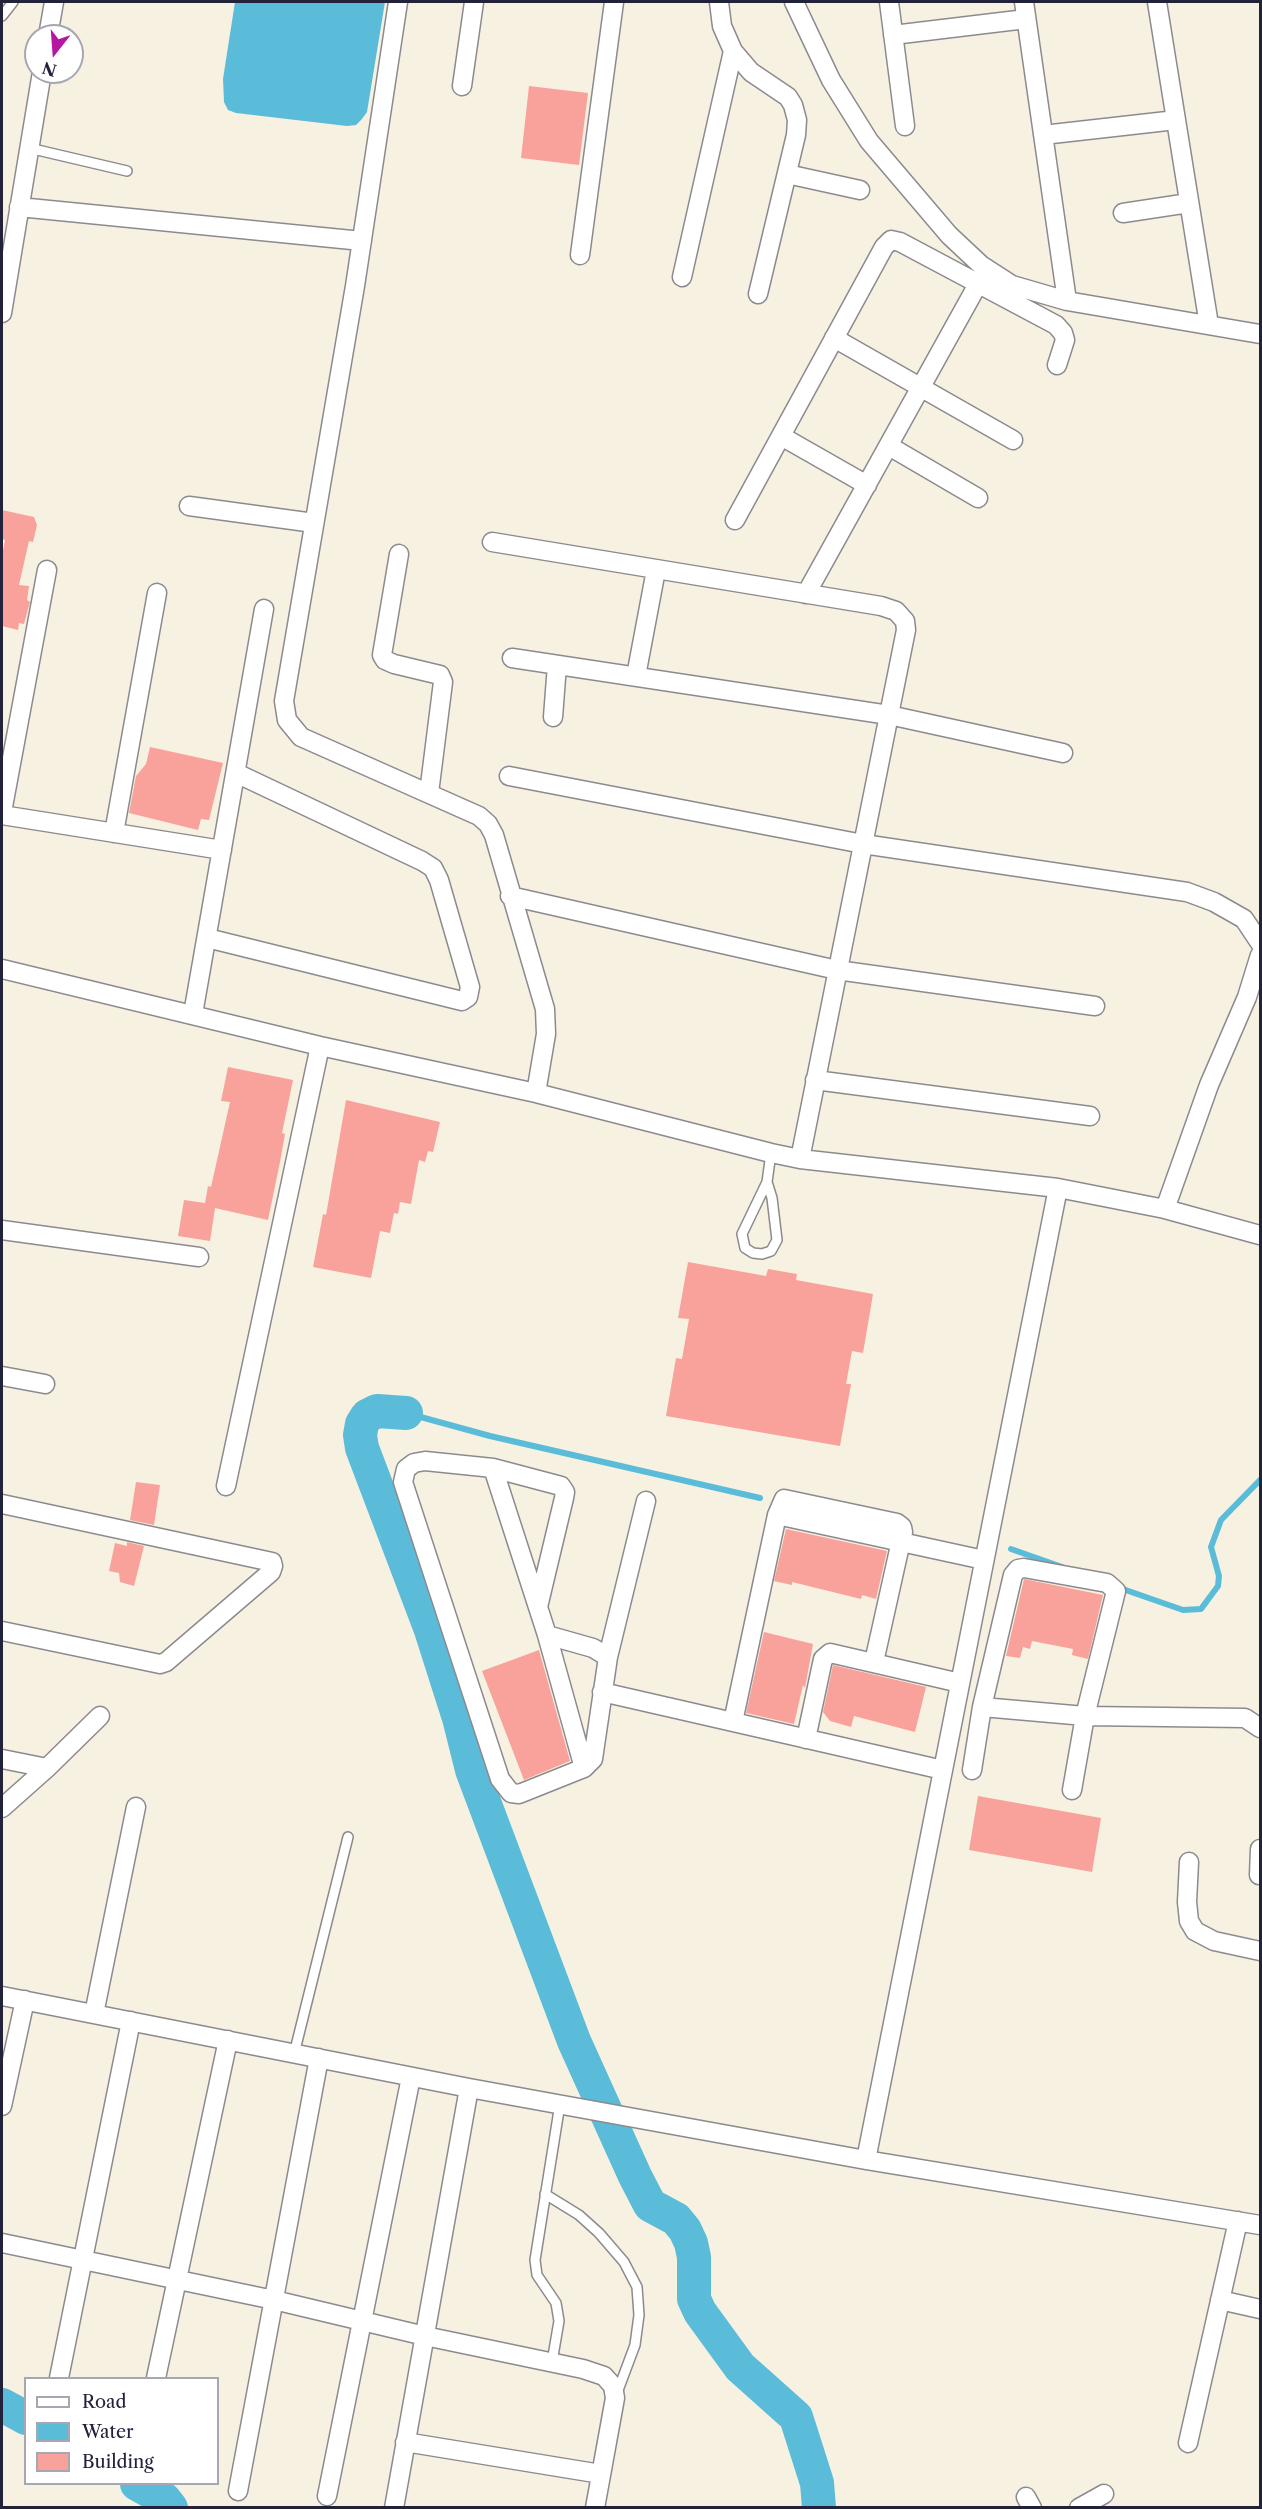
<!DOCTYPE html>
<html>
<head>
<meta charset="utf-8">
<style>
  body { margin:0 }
  #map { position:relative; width:1262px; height:2509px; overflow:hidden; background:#f7f1e2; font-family:"Libre Caslon Text",serif }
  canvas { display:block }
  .frame { position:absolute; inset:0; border:3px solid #22223b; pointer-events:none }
  .legend { position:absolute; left:24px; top:2377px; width:195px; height:108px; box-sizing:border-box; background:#fff; border:2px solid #a7a7b1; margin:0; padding:8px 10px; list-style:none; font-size:18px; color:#22223b }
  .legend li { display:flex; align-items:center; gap:12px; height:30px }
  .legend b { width:30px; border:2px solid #a7a7b1 }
  .north { position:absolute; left:24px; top:24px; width:60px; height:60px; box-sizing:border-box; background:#fff; border:2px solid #a7a7b1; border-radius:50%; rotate:197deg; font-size:16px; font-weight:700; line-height:24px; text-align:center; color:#22223b }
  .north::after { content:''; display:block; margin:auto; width:21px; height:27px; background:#b5179e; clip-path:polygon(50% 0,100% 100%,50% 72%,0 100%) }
</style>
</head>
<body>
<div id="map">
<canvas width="1262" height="2509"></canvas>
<div class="frame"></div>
<ul class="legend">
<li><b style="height:8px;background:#fff"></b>Road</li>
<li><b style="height:16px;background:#5abcd8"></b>Water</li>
<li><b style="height:16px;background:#f8a29b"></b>Building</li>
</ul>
<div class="north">N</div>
</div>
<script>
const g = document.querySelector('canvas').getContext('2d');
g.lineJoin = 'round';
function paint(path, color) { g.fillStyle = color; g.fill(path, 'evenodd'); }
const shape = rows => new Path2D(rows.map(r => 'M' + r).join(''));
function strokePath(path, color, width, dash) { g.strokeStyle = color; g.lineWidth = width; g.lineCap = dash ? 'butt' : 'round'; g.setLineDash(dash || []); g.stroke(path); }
paint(shape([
  [235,2,385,2,367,112,362,119,356,125,347,126,236,113,228,110,224,102,223,79]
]), '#5abcd8');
strokePath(shape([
  [406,1413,490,1436,760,1498],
  [1011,1549,1062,1567],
  [1117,1587,1183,1610,1201,1609,1218,1586,1219,1576,1211,1547,1221,1520,1260,1480]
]), '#5abcd8', 6);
strokePath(shape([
  [406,1413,377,1411,367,1416,362,1424,360,1435,362,1448,431,1630,459,1718,472,1770,574,2041,635,2176,650,2205,676,2219,685,2230,691,2243,694,2257,694,2299,700,2312,740,2367,796,2417,817,2483,819,2508],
  [2,2405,26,2418],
  [137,2484,164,2499,171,2508]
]), '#5abcd8', 34);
paint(shape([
  [529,86,588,93,579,165,521,158],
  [2,510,34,517,37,525,33,542,29,541,19,585,29,586,27,600,30,602,24,624,19,623,18,630,2,626,2,556,5,540,2,539],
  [150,747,223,763,209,820,201,819,198,830,129,813,136,776,146,764],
  [228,1067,293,1080,282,1133,285,1134,280,1162,268,1220,215,1208,210,1241,178,1236,184,1200,205,1203,208,1186,211,1187,230,1102,221,1101],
  [346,1100,440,1122,433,1152,428,1151,425,1162,419,1160,411,1204,400,1202,398,1214,394,1213,390,1233,380,1231,371,1278,313,1267,323,1214,326,1215],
  [688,1262,766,1276,768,1269,797,1274,796,1280,873,1294,863,1353,852,1351,846,1384,851,1384,840,1446,666,1416,676,1358,682,1359,689,1319,678,1318],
  [136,1482,160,1485,154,1525,130,1520],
  [786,1529,887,1551,876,1599,862,1595,861,1599,792,1582,792,1585,774,1581],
  [127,1542,144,1546,134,1586,120,1582,119,1573,109,1571,115,1543,127,1546],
  [1024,1579,1103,1595,1088,1659,1072,1655,1073,1649,1032,1641,1030,1649,1023,1647,1020,1658,1006,1656],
  [764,1632,813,1644,805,1688,803,1685,794,1724,746,1713],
  [539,1650,570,1761,524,1780,482,1671],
  [833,1665,926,1687,915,1732,854,1716,851,1727,830,1721,823,1712],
  [978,1796,1101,1818,1092,1872,969,1850]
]), '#f8a29b');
const service = shape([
  [2,16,13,2],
  [29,148,127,171],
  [767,1182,772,1198,777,1240,771,1251,762,1254,753,1253,745,1248,742,1234,767,1182,771,1153],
  [294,2054,348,1837],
  [545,2194,579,2215,599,2233,624,2262,637,2287,639,2315,635,2345,617,2393],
  [552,2362,559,2321,556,2303,537,2275,535,2260,560,2104]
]);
const minor = shape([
  [398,2,355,286,284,701,287,720,301,737,479,816,488,824,494,835,545,1009,546,1034,536,1093],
  [719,2,722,26,733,51,751,72,788,97,793,105,797,120,796,135,758,294],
  [794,2,831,80,869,141,949,235,981,265,1012,285,1067,301,1260,334],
  [889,2,905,126],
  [1024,2,1067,301],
  [1157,2,1209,325],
  [893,35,1026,19],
  [48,36,54,2],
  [462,86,474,2],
  [1043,135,1176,120],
  [787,174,860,190],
  [19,207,362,241],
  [1123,213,1189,203],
  [580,255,614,2],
  [682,277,733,51],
  [2,313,42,72],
  [834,338,1013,440],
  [781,436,867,485],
  [889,446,978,498],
  [189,506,314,523],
  [735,520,884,247,891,240,900,242,1056,325,1063,333,1065,340,1057,365],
  [492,542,881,606,896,611,905,621,906,630,800,1159],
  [399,554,382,655,385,660,394,664,440,675,443,682,429,793],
  [806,594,978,284],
  [512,658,889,715,1063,753],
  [636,676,656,570],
  [553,717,557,665],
  [509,776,863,844,1187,892,1214,902,1244,919,1260,943],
  [2,812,47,570],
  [2,815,222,850],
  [114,833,157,593],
  [510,896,837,970,1095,1006],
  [207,938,462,1001,468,997,470,987,439,880,433,868,422,861,236,773],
  [2,969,320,1046,536,1093,771,1153,800,1159,1058,1188,1165,1209,1260,1235],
  [193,1014,264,609],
  [815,1080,1090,1116],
  [1165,1209,1209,1085,1247,997,1260,955],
  [2,1230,199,1257],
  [2,1376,45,1384],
  [493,1468,547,1635,584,1768],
  [226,1486,320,1046],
  [2,1504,272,1562,273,1566,271,1572,166,1662,160,1664,2,1631],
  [777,1515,984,1560],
  [538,1607,564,1498,565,1492,561,1486,493,1468,425,1461,414,1463,406,1469,403,1482,500,1779,511,1793,519,1794,584,1768,593,1759,608,1657,593,1648,547,1635],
  [608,1657,646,1501],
  [602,1692,943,1770],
  [982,1707,1085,1716,1245,1718,1260,1728],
  [733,1722,777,1515,784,1499,897,1523,902,1527,903,1532,874,1662],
  [806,1739,823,1659,830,1653,960,1683],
  [2,1759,47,1768,2,1808],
  [47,1768,100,1716],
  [972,1770,982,1707,1013,1575,1018,1569,1024,1568,1107,1583,1116,1591,1085,1716,1072,1790],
  [1189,1862,1187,1902,1189,1921,1195,1931,1214,1941,1260,1951],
  [1259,1875,1260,1849],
  [2,1996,469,2088,866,2160,1260,2225],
  [94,2014,136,1807],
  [2,2106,25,2000],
  [866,2160,1058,1188],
  [2,2243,274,2300,425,2336,583,2369,604,2376,613,2386,615,2398,595,2508],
  [1220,2300,1260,2309],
  [59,2378,131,2021],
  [156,2378,228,2040],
  [405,2442,601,2474],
  [1188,2443,1238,2221],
  [238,2491,319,2058],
  [327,2496,411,2077],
  [1026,2497,1032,2508],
  [394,2508,469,2088],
  [1079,2508,1104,2494]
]);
strokePath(service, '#8c8a8e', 12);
strokePath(minor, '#8c8a8e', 21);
strokePath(service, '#fff', 9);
strokePath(minor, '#fff', 18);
</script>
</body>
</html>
